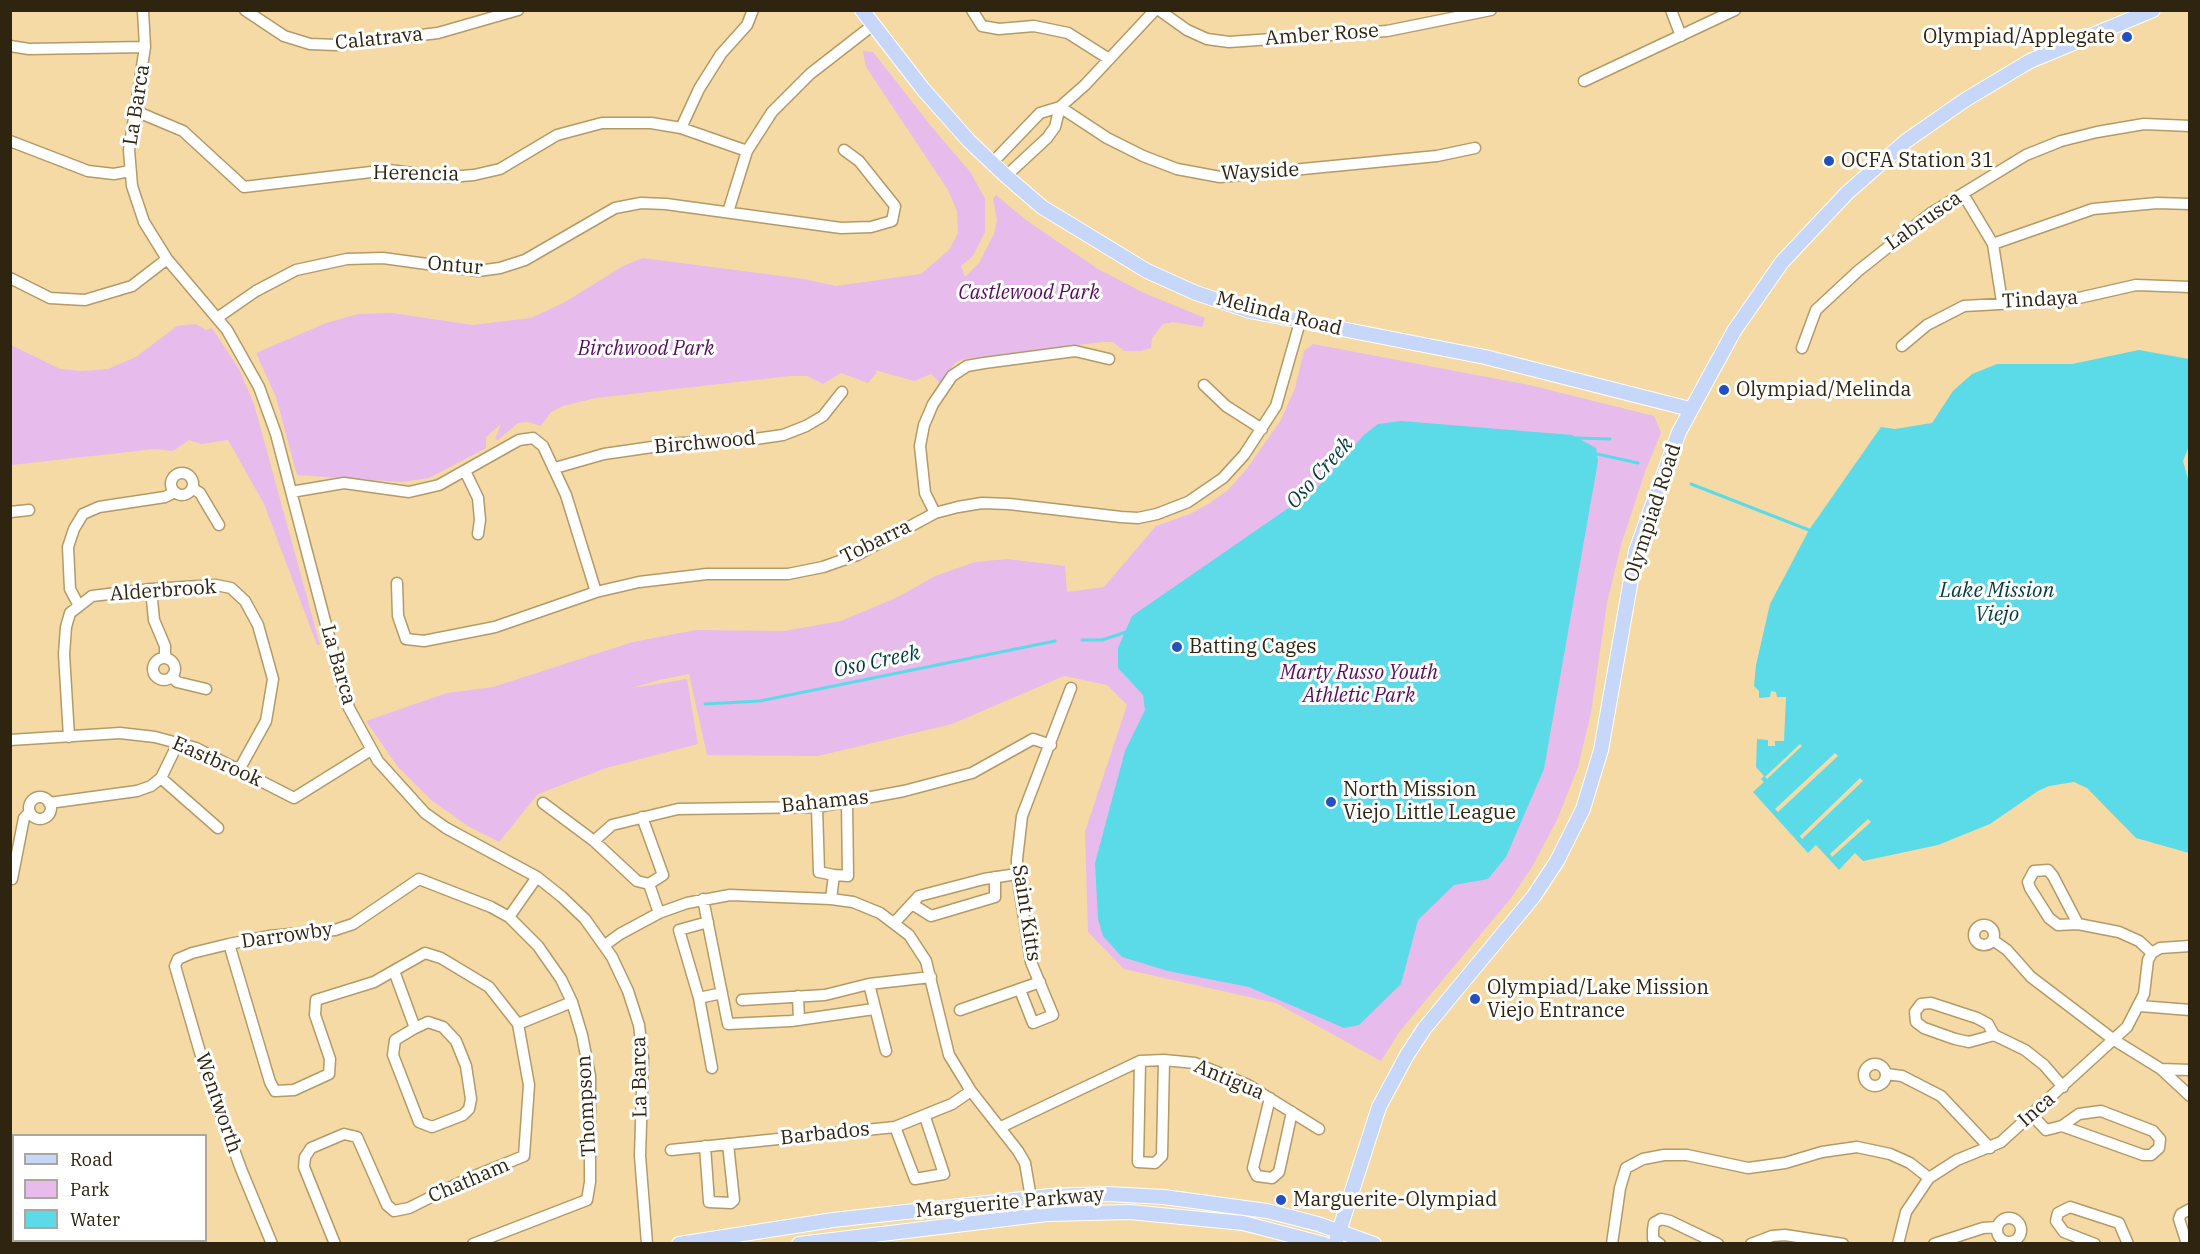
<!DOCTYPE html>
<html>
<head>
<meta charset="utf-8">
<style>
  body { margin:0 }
  #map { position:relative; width:2200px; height:1254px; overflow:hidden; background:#f5daa6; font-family:"IBM Plex Serif",serif }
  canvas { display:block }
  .frame { position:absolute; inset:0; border:12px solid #2e240f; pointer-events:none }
  .legend { position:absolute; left:12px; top:1134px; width:195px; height:108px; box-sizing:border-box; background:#fff; border:2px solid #aba79f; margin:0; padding:8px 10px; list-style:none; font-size:18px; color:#2e240f }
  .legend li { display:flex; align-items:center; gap:12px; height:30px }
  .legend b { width:30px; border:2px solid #aba79f }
</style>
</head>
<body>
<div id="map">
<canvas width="2200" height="1254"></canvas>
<div class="frame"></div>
<ul class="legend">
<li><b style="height:8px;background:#c6d7fa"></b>Road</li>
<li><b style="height:16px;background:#e7bbeb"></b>Park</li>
<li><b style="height:16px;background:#5bdbe7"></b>Water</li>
</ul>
</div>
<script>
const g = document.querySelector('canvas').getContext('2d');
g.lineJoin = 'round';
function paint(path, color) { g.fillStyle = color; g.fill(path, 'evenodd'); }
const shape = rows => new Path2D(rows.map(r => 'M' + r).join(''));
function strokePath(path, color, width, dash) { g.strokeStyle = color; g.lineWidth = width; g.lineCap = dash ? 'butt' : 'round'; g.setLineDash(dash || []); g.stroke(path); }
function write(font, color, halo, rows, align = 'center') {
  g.font = font + ' "IBM Plex Serif",serif'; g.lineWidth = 6; g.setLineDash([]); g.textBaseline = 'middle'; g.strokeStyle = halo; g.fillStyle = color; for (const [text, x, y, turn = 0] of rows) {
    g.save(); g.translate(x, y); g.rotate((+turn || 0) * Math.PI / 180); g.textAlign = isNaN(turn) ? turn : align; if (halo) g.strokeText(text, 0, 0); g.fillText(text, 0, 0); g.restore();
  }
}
paint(shape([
  [863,51,873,52,931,126,971,173,985,199,985,232,973,256,961,266,965,277,979,263,994,234,997,220,993,199,996,195,1026,220,1098,269,1144,293,1205,318,1202,327,1173,322,1163,324,1152,338,1151,348,1141,351,1124,351,1113,342,1102,342,964,359,956,362,940,383,931,374,914,381,875,370,877,372,868,383,841,373,823,384,807,376,790,376,596,398,563,406,551,412,541,426,528,422,518,423,498,440,495,439,501,424,486,437,486,448,429,478,401,482,297,475,276,397,256,353,326,323,358,314,392,313,473,325,531,318,565,302,623,266,643,258,804,279,836,286,921,274,949,250,958,233,957,211,948,190,866,67],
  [196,324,206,330,212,328,239,369,254,404,320,645,317,645,264,504,228,440,201,444,189,440,173,451,155,449,11,465,11,345,60,369,82,371,108,369,136,357,177,326],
  [1313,344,1529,385,1654,416,1661,433,1645,472,1621,545,1607,603,1591,713,1578,767,1557,820,1532,867,1511,898,1400,1031,1381,1061,1276,1003,1124,969,1088,932,1085,832,1127,705,1107,685,1064,676,952,724,818,756,707,755,689,674,659,680,632,688,687,679,698,744,606,768,538,794,499,842,468,826,431,800,398,767,366,721,447,693,493,687,633,642,696,630,784,631,841,621,898,597,935,576,975,562,1007,559,1065,566,1067,592,1104,587,1156,526,1190,514,1210,503,1228,490,1246,470,1281,420,1295,388,1304,351]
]), '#e7bbeb');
paint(shape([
  [2139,350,2189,359,2189,446,2183,461,2190,486,2189,853,2136,838,2087,788,2074,782,2049,786,2038,791,1990,824,1938,845,1863,861,1855,853,1839,870,1816,845,1808,853,1753,792,1764,782,1761,779,1764,776,1756,767,1757,739,1768,740,1768,746,1775,746,1775,741,1784,741,1786,697,1777,697,1776,692,1771,691,1770,697,1759,698,1759,691,1754,686,1756,665,1770,604,1809,530,1881,427,1895,429,1932,423,1953,391,1972,374,1997,364,2072,364],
  [1401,421,1572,435,1596,448,1598,461,1544,769,1506,857,1488,879,1454,885,1418,920,1401,984,1359,1025,1344,1028,1249,987,1168,971,1122,957,1103,936,1098,919,1095,863,1125,751,1145,710,1143,695,1118,668,1118,648,1132,616,1316,489,1364,435,1378,424]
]), '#5bdbe7');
paint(shape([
  [1800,744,1802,746,1767,779,1765,777],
  [1835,753,1838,756,1778,812,1775,809],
  [1860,778,1863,781,1802,839,1800,836],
  [1868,819,1871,822,1832,857,1830,854]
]), '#f5daa6');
strokePath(shape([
  [1576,438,1610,439],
  [1597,454,1638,463],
  [1691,484,1809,530],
  [1082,640,1102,640,1126,632],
  [705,704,760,701,1055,641]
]), '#5bdbe7', 3);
const minor = shape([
  [143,10,145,47,129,150,132,186,144,222,167,259,227,330,259,387,276,434,341,682,349,708,378,761,425,813,446,828,537,877,562,897,585,919,612,957,628,991,639,1025,643,1058,640,1156,647,1244],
  [245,10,284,36,310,44,336,45,438,33,518,10],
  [972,10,982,26,999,29,1034,26,1068,33,1109,59],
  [1159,10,1187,30,1207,39,1229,42,1387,31,1491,10],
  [1671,10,1681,36],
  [10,46,29,49,145,47],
  [1584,81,1735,10],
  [1060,107,1107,138,1143,156,1177,169,1220,177,1437,156,1475,148],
  [133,110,183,131,244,187,388,170,448,177,474,175,500,169,557,135,602,123,651,123,681,128,747,151],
  [681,128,699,89,721,54,747,25,753,10],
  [10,141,88,171,114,174,130,171],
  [992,163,1040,113,1060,107,1085,85,1155,10],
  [1006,176,1047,138,1055,127,1060,107],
  [1963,194,1993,244,2002,302],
  [728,212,747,151,772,112,810,74,873,25],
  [1993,244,2093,209,2157,203,2190,204],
  [10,278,50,298,85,300,132,286,167,259],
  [217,318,256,291,296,270,347,259,383,258,478,271,500,268,525,260,615,208,641,203,666,204,841,228,871,227,892,221,895,206,859,161,844,150],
  [1902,346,1927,325,1964,306,2070,300,2136,285,2190,287],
  [1802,348,1816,310,1858,271,1931,213,2026,155,2061,141,2097,132,2144,124,2190,126],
  [1204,385,1226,406,1262,429],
  [555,468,604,454,680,443,748,440,783,435,806,426,823,416,842,392],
  [465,471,478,498,480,520,478,534],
  '171 484a11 11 0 1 1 22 0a11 11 0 1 1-22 0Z',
  [192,488,200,493,219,525],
  [291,492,344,483,409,492,439,485,519,440,533,438,543,446,566,495,596,592],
  [10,512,29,510],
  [935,513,925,493,920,446,924,425,933,404,952,376,967,366,984,363,1075,351,1109,359],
  [397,583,398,616,406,639,424,641,495,627,596,592,639,582,707,574,788,574,823,567,857,555,935,513,958,507,982,503,1009,504,1121,517,1138,518,1157,514,1188,502,1223,478,1244,455,1276,406,1300,322],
  [151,589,154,620,165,646,165,658],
  [78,604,70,589,68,547,74,529,83,514,99,507,165,497,175,492],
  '153 669a11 11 0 1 1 22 0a11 11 0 1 1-22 0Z',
  [172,676,177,682,206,689],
  [69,737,64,654,66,627,70,613,92,596,151,589,216,585,231,588,245,601,258,625,273,679,266,721,240,768],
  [10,740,120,733,155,737,196,748,294,798,371,750],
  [161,778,218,828],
  '29 808a11 11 0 1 1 22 0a11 11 0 1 1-22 0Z',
  [49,803,137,791,151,786,161,778,179,741],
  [543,803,594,841,637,881,649,884,659,913],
  [817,807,819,872,834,875],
  [642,817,663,875,649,884],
  [594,841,612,825,678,809,817,807,904,791,972,773,1033,739,1051,745],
  [12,879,24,818,30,812],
  [703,899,728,1024,791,1021,874,1009],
  [831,899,834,875,848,876,847,803],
  [912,904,931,916,995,897,995,877],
  [509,917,537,877],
  [708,922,679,930,699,998,712,1068],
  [895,922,919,896,984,879,1017,874],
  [2078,924,2053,876,2048,870,2034,871,2028,882,2030,888,2049,918,2058,925,2078,924,2119,932,2139,941,2152,953,2160,948,2190,946],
  '1974 935a10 10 0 1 1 20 0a10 10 0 1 1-20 0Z',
  [1993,940,2007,950,2031,977,2114,1040,2161,1069,2190,1096],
  [229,944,270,1082,275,1091,294,1090,329,1074,330,1059,315,1015,316,1000,374,982,425,953,441,958,489,987,518,1024,529,1085,524,1156,467,1179,409,1208,394,1211,387,1205,357,1137,344,1134,311,1148,305,1157,304,1167,335,1244],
  [605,945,620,934,659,913,687,903,730,895,831,899,853,902,880,913,909,935,926,961,949,1055,971,1091,1018,1151,1025,1163,1031,1198],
  [394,971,415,1028,395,1040,393,1055,419,1122,432,1127,463,1115,469,1109,471,1099,466,1066,456,1041,443,1027,428,1022,415,1028],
  [869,984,886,1051],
  [1020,990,1033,1023,1053,1015,1031,962,1017,874,1017,859,1022,816,1071,688],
  [798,996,799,1020],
  [699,998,722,993],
  [742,1000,825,995,869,984,931,977],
  [2140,1006,2190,1010],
  [960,1010,1040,982],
  [518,1024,572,1002],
  [1994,1035,1969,1042,1955,1039,1924,1028,1916,1022,1915,1012,1921,1004,1931,1003,1977,1018,1988,1024,1994,1035,2025,1050,2044,1065,2063,1087],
  [1140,1061,1138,1162,1155,1163,1162,1156,1164,1060],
  '1864 1075a11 11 0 1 1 22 0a11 11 0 1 1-22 0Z',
  [2161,1069,2190,1070],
  [1886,1074,1902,1076,1941,1096,1990,1148],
  [1270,1098,1253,1168,1257,1176,1272,1178,1279,1172,1292,1112],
  [2032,1115,2046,1130,2062,1126,2079,1114,2101,1111,2153,1131,2160,1139,2159,1148,2151,1155,2143,1155,2062,1126],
  [895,1127,915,1179,944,1174,925,1117],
  [1001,1127,1140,1061,1164,1060,1195,1063,1248,1085,1319,1129],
  [705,1146,709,1202,731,1203,734,1200,728,1144],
  [671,1150,895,1127,952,1104,971,1091],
  '1997 1230a12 12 0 1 1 24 0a12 12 0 1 1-24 0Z',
  [272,1244,241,1169,204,1066,175,966,178,959,192,953,229,944,269,936,335,930,353,924,419,879,491,907,509,917,538,946,561,979,572,1002,582,1035,590,1076,590,1182,587,1200,473,1244],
  [1612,1244,1620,1188,1626,1168,1643,1159,1664,1155,1687,1155,1748,1168,1785,1163,1822,1152,1857,1147,1890,1154,1910,1163,1929,1178],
  [1660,1244,1653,1239,1653,1230,1654,1223,1661,1219,1670,1221,1718,1244],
  [1751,1244,1772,1236,1785,1235,1843,1244],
  [1898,1244,1906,1212,1929,1178,1957,1160,2001,1142,2127,1027,2144,994,2148,960,2152,953],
  [1934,1244,1983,1228,1997,1227],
  [2095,1244,2064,1232,2056,1221,2058,1213,2070,1207,2119,1223,2128,1244],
  [2187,1244,2179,1219,2181,1214,2190,1209]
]);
const major = shape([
  [862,10,923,89,969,141,1006,176,1042,207,1147,271,1196,293,1250,311,1485,357,1690,409],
  [679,1244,833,1220,1050,1196,1108,1194,1164,1197,1267,1211,1318,1224,1374,1244],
  [799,1244,1047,1214,1130,1212,1243,1223,1324,1244],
  [1335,1244,1379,1107,1407,1055,1424,1029,1534,896,1557,861,1583,809,1601,750,1636,551,1679,432,1734,331,1782,262,1847,193,1906,141,1965,100,2030,61,2153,10]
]);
strokePath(minor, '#b39a67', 13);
strokePath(major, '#fff', 16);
strokePath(minor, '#fff', 10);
strokePath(major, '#c6d7fa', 14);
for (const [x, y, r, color] of [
  [2127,37,6,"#2250be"],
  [1829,161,6,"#2250be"],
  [1724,390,6,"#2250be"],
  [1177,647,6,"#2250be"],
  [1331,802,6,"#2250be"],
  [1475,999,6,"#2250be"],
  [1281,1200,6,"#2250be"]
]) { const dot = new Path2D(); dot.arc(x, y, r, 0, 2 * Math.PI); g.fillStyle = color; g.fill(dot); strokePath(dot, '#fff', 2); }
write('20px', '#2e240f', '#fff', [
  ["Amber Rose",1322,35,-4],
  ["Calatrava",379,39,-6],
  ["La Barca",137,105,-81],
  ["Wayside",1260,172,-3],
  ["Herencia",416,174,1],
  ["Labrusca",1924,221,-35],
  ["Ontur",455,266,5],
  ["Tindaya",2040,300,-3],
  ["Melinda Road",1279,314,14],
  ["Birchwood",705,443,-5],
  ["Olympiad Road",1653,513,-72],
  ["Tobarra",876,542,-26],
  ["Alderbrook",163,591,-4],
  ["La Barca",338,665,74],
  ["Eastbrook",217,762,24],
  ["Bahamas",825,802,-6],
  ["Saint Kitts",1026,913,81],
  ["Darrowby",287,936,-8],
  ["La Barca",640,1077,-91],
  ["Antigua",1229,1080,23],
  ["Wentworth",218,1103,71],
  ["Thompson",587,1106,-93],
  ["Inca",2037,1110,-41],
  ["Barbados",825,1134,-6],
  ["Chatham",469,1181,-23],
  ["Marguerite Parkway",1010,1203,-5]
]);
write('20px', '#2e240f', '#fff', [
  ["Olympiad/Applegate",2115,37,"right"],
  ["OCFA Station 31",1841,161],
  ["Olympiad/Melinda",1736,390],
  ["Batting Cages",1189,647],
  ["North Mission",1343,790],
  ["Viejo Little League",1343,813],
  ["Olympiad/Lake Mission",1487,988],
  ["Viejo Entrance",1487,1011],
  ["Marguerite-Olympiad",1293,1200]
], 'left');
write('italic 20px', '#560c5e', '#fff', [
  ["Castlewood Park",1029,293],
  ["Birchwood Park",646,349],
  ["Marty Russo Youth",1359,673],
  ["Athletic Park",1359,696]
]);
write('italic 21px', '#003c41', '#fff', [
  ["Oso Creek",1320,473,-48],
  ["Lake Mission",1997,591],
  ["Viejo",1997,615],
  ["Oso Creek",877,662,-12]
]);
</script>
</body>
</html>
